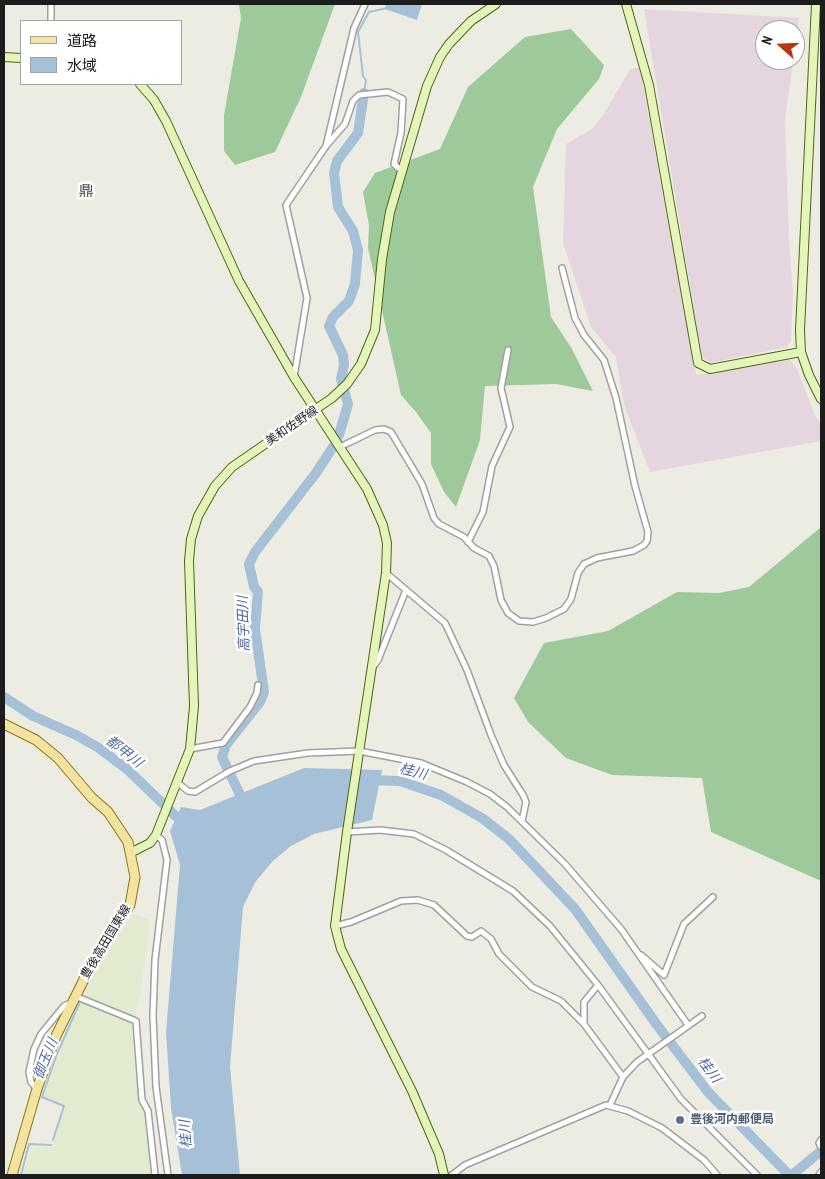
<!DOCTYPE html>
<html>
<head>
<meta charset="utf-8">
<style>
  body { margin:0 }
  #map { position:relative; width:825px; height:1179px; overflow:hidden; background:#edece3; font-family:"PT Sans Narrow","Noto Sans JP",sans-serif }
  canvas { display:block }
  .frame { position:absolute; inset:0; border:5px solid #1c1c1c; pointer-events:none }
  .legend { position:absolute; left:20px; top:20px; width:162px; height:65px; box-sizing:border-box; background:#fff; border:1px solid #a4a4a4; margin:0; padding:6px 9px; list-style:none; font-size:15px; color:#1c1c1c }
  .legend li { display:flex; align-items:center; gap:10px; height:25px }
  .legend b { width:25px; border:1px solid #a4a4a4 }
  .north { position:absolute; left:755px; top:20px; width:50px; height:50px; box-sizing:border-box; background:#fff; border:1px solid #a4a4a4; border-radius:50%; rotate:290deg; font-size:14px; font-weight:700; line-height:20px; text-align:center; color:#1c1c1c }
  .north::after { content:''; display:block; margin:auto; width:18px; height:22px; background:#b93510; clip-path:polygon(50% 0,100% 100%,50% 72%,0 100%) }
</style>
</head>
<body>
<div id="map">
<canvas width="825" height="1179"></canvas>
<div class="frame"></div>
<ul class="legend">
<li><b style="height:6px;background:#f4e2a1"></b>道路</li>
<li><b style="height:14px;background:#a6c1d7"></b>水域</li>
</ul>
<div class="north">N</div>
</div>
<script>
const g = document.querySelector('canvas').getContext('2d');
g.lineJoin = 'round';
function paint(path, color) { g.fillStyle = color; g.fill(path, 'evenodd'); }
const shape = rows => new Path2D(rows.map(r => 'M' + r).join(''));
function strokePath(path, color, width, dash) { g.strokeStyle = color; g.lineWidth = width; g.lineCap = dash ? 'butt' : 'round'; g.setLineDash(dash || []); g.stroke(path); }
function write(font, color, halo, rows, align = 'center') {
  g.font = font + ' "PT Sans Narrow","Noto Sans JP",sans-serif'; g.lineWidth = 5; g.setLineDash([]); g.textBaseline = 'middle'; g.strokeStyle = halo; g.fillStyle = color; for (const [text, x, y, turn = 0] of rows) {
    g.save(); g.translate(x, y); g.rotate((+turn || 0) * Math.PI / 180); g.textAlign = isNaN(turn) ? turn : align; if (halo) g.strokeText(text, 0, 0); g.fillText(text, 0, 0); g.restore();
  }
}
paint(shape([
  [644,9,799,18,795,46,795,30,765,30,765,60,793,60,785,120,789,239,793,292,791,341,787,347,710,363,702,357],
  [636,68,640,68,696,375,790,360,796,367,815,415,821,424,821,441,650,472,624,405,616,357,591,327,563,243,566,144,592,129,604,114,630,69]
]), '#e5d5df');
paint(shape([
  [134,914,150,920,140,995,133,1024,140,1102,145,1110,151,1175,23,1175,31,1147,52,1147,65,1106,44,1096,63,1042,87,993,84,991,103,956]
]), '#e2eacf');
paint(shape([
  [239,4,335,4,301,97,275,152,235,165,224,151,224,115,241,18],
  [571,29,604,65,599,79,557,129,533,187,551,317,572,349,593,391,556,384,485,386,480,440,456,507,444,492,431,464,431,433,416,412,401,395,368,248,369,225,363,192,375,173,440,149,468,87,525,37],
  [821,527,821,881,711,832,702,778,612,775,566,758,528,722,514,698,544,643,608,631,677,592,719,593,749,587]
]), '#9ec99b');
paint(shape([
  [386,4,422,4,417,20,385,9],
  [304,768,382,770,372,820,314,834,291,846,273,861,256,881,243,907,230,1067,240,1175,182,1175,171,1108,166,1032,180,865,170,831,181,807,200,810]
]), '#a6c1d7');
strokePath(shape([
  [364,93,366,80,363,76,358,32,369,12,387,8],
  [53,1140,64,1106,42,1097,57,1054,80,1002],
  [21,1175,29,1144,51,1145]
]), '#a6c1d7', 2);
strokePath(shape([
  [339,435,348,404,341,379,344,365,343,355,329,326,333,317,349,301,355,284,358,250,353,231,338,207,334,173,337,161,358,133,364,93],
  [4,697,33,716,76,735,99,748,128,770,185,825],
  [366,780,400,781,441,795,482,818,509,839,575,909,657,1025,708,1092,789,1175],
  [245,805,222,757,226,745,260,702,264,692,255,629,258,592,254,587,249,564,255,552,316,473,333,447],
  [792,1175,821,1151]
]), '#a6c1d7', 10);
const street = shape([
  [51,21,51,4],
  [326,146,354,28,365,4],
  [294,377,307,298,286,205,326,146,345,124,353,101,359,95,388,92,403,99,401,133,394,164,402,171],
  [340,447,375,430,384,429,391,432,422,484,434,518,439,524,464,537,474,548,489,556,494,566,501,600,508,613,519,621,533,622,546,618,564,609,571,599,578,573,584,564,597,558,633,551,644,545,647,541,648,532,635,486,616,398,604,360,584,335,575,318,562,268],
  [468,542,483,512,492,466,510,427,501,388,508,350],
  [386,573,445,623,467,670,491,735,504,765,523,795,526,802,522,821],
  [373,667,378,660,406,590],
  [190,749,223,743,250,707,257,693,258,685],
  [178,783,188,791,195,792,230,771,254,761,308,753,359,751,421,763,467,782,490,794,507,807,565,864,621,929,688,1025],
  [347,832,380,830,414,834,446,850,513,891,550,926,598,985,681,1099,757,1175],
  [156,835,162,840,167,860,155,960,153,1016,156,1087,168,1175],
  [335,926,351,922,401,901,418,900,434,905,467,936,472,937,481,931,491,939,499,954,532,987,561,1001,584,1024,623,1077],
  [641,955,664,975,684,924,713,897],
  [75,996,136,1021,142,1100,148,1111,155,1175],
  [584,1023,584,1002,598,985],
  [37,1089,31,1082,29,1072,34,1049,41,1034,64,1006,72,1002],
  [610,1105,623,1077,637,1062,702,1016],
  [821,1140,819,1143,821,1147],
  [452,1175,465,1165,606,1105,628,1111,662,1128,704,1160,717,1175],
  [819,1175,821,1172]
]);
const secondary = shape([
  [626,4,649,85,698,363,710,369,801,352],
  [816,4,800,330,801,352,809,375,821,399],
  [4,57,21,58],
  [140,84,154,100,166,121,239,281,294,377,367,489,383,525,387,543,386,573,347,832,335,926,341,949,412,1091,439,1154,444,1175],
  [132,852,150,843,156,835,190,749,194,706,189,561,191,539,198,516,215,486,232,467,332,398,347,384,361,364,375,330,382,259,390,212,427,86,440,57,449,44,471,21,496,4]
]);
const primary = shape([
  [4,724,36,740,58,758,92,798,108,812,128,842,135,877,130,905,94,959,56,1036,37,1089,12,1175]
]);
strokePath(street, '#a0a0a0', 8);
strokePath(secondary, '#4b690d', 10);
strokePath(primary, '#897b0c', 11);
strokePath(street, '#fff', 5);
strokePath(secondary, '#e4f4ba', 8);
strokePath(primary, '#f4e2a1', 9);
for (const [x, y, r, color] of [
  [680,1120,5,"#5c6f8a"]
]) { const dot = new Path2D(); dot.arc(x, y, r, 0, 2 * Math.PI); g.fillStyle = color; g.fill(dot); strokePath(dot, '#fff', 2); }
write('12px', '#1c1c1c', '#fff', [
  ["美和佐野線",292,426,-34],
  ["豊後高田国東線",106,942,-59]
]);
write('bold 12px', '#4e5e75', '#fff', [
  ["豊後河内郵便局",690,1120]
], 'left');
write('italic 14px', '#5168a4', '#fff', [
  ["高宇田川",244,624,-92],
  ["都甲川",124,752,38],
  ["桂川",413,772,14],
  ["御玉川",46,1059,-68],
  ["桂川",709,1070,53],
  ["桂川",186,1134,-94]
]);
write('15px', '#4f4f4f', '#fff', [
  ["鼎",86,192]
]);
</script>
</body>
</html>
